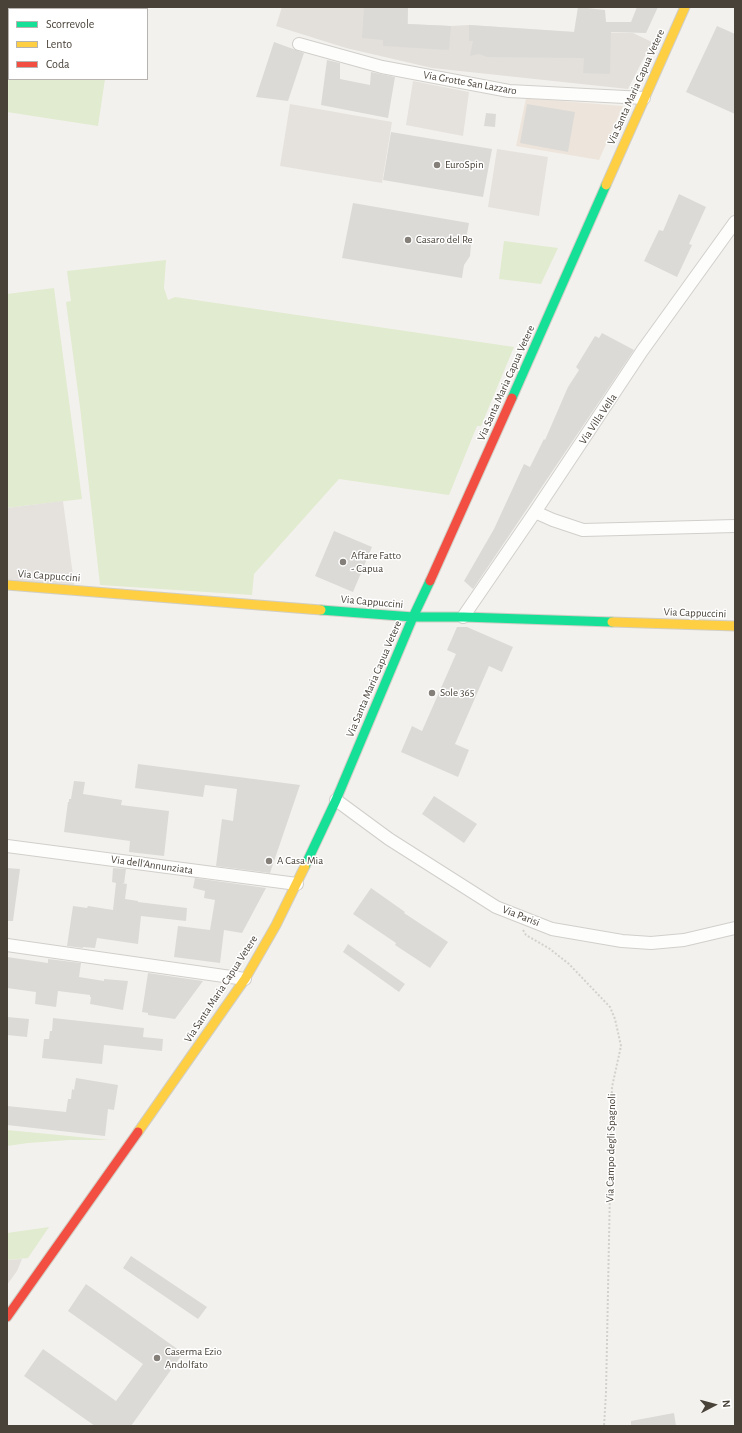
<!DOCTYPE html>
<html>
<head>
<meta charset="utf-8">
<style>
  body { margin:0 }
  #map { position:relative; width:742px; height:1433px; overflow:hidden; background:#f3f1ed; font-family:"Alegreya Sans",sans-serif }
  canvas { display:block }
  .frame { position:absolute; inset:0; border:8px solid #494239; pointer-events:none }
  .legend { position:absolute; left:8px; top:8px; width:140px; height:72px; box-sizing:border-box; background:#fff; border:1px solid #b6b3b0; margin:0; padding:5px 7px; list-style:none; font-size:12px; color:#494239 }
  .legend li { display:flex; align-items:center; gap:8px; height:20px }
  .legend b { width:20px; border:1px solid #b6b3b0 }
  .north { position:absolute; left:694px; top:1385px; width:40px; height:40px; -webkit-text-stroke:3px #fff; paint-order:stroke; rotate:84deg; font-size:11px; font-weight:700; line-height:16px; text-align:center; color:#494239 }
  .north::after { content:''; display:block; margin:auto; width:14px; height:18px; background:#494239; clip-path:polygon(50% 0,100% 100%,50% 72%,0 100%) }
</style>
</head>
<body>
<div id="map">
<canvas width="742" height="1433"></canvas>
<div class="frame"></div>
<ul class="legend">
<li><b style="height:5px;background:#16e098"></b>Scorrevole</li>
<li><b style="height:5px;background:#ffcf43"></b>Lento</li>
<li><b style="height:5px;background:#f24e42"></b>Coda</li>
</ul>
<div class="north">N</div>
</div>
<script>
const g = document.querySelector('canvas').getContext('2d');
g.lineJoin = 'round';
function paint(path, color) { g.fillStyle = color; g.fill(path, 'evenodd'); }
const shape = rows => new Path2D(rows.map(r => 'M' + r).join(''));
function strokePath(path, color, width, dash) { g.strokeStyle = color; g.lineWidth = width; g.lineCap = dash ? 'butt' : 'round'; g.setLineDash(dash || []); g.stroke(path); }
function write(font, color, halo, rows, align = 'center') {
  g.font = font + ' "Alegreya Sans",sans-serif'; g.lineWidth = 3; g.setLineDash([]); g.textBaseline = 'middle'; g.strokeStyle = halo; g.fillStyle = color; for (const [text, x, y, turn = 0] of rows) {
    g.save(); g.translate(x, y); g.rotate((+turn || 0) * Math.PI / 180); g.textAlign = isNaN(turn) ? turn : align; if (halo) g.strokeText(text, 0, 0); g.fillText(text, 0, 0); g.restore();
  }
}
paint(shape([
  [526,98,623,106,599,160,516,146]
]), '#ede5db');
paint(shape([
  [282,7,408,7,408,24,451,26,469,25,574,32,633,33,652,42,628,89,432,68,346,48,276,26],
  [22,1259,17,1271,7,1285,7,1260]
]), '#e3e0dc');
paint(shape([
  [7,7,102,7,102,9,9,9,9,79,105,79,98,126,7,112],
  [504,241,558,248,541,284,499,279],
  [166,260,164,288,168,300,175,297,514,347,481,426,477,426,449,495,339,479,254,574,252,595,100,585,80,407,66,302,71,301,67,271],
  [54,288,82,499,7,508,7,294],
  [7,1130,110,1140,70,1140,28,1143,7,1146],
  [49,1227,28,1258,7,1260,7,1233]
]), '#e1ebcf');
paint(shape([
  [413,81,469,92,463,136,406,125],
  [290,104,392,122,382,183,280,166],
  [497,149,548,157,539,216,488,207],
  [63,501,75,590,7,586,7,508]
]), '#e5e2de');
paint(shape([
  [364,7,408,7,407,24,451,26,449,50,383,46,383,40,362,38],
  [578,7,605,10,606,22,631,22,637,7,658,7,646,33,611,32,610,74,583,73,584,58,487,57,479,54,470,56,473,41,469,41,469,25,574,32],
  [717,26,735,34,735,114,686,92],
  [274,42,304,53,288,101,256,97],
  [327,60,340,63,340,79,370,85,371,72,395,77,388,118,321,105],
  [527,104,575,112,568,152,520,143],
  [486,113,496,114,495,127,484,126],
  [391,132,492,149,483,197,383,180],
  [679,194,706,207,689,244,692,245,677,277,644,261,659,230,663,231],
  [353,203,469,223,467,234,471,245,470,256,464,265,462,278,342,258],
  [602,333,634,350,473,589,464,581,494,529,524,464,530,467,544,439,545,440,568,387,579,370,576,367,595,336,599,338],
  [334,531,372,547,353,592,315,576],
  [457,627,467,627,513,647,502,672,489,666,455,744,469,750,458,777,401,752,412,726,422,731,456,654,447,650],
  [138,764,300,785,270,873,216,866,222,819,233,821,237,789,205,785,203,797,135,788],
  [74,781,85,782,83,794,122,800,121,805,169,811,164,856,129,852,130,841,64,832,68,802,69,802,69,799,71,799],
  [434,796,477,824,464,843,422,814],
  [7,868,20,869,13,921,7,921],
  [113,868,126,869,124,884,122,883,127,884,125,899,138,901,138,902,187,908,186,921,141,916,138,944,97,938,95,948,83,947,83,948,67,946,73,906,87,908,88,906,113,910,116,883,112,882],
  [195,878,266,888,242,933,224,930,220,963,174,957,178,926,210,930,215,900,204,898,205,891,193,888],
  [371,888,405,912,404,913,448,942,430,968,395,945,396,943,353,914],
  [348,944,405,984,399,992,343,952],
  [7,957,48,963,48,959,81,963,79,977,104,981,104,979,128,981,123,1010,90,1004,91,997,90,997,90,995,58,991,56,1007,35,1004,36,992,7,988],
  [148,973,189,979,203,981,175,1019,148,1015,148,1013,142,1012],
  [7,1017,29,1019,27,1037,7,1035],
  [53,1018,144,1028,143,1037,163,1039,162,1051,104,1045,102,1064,42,1058,44,1039,49,1039,50,1031,52,1031],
  [76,1078,118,1085,114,1110,108,1109,105,1136,7,1125,7,1106,66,1112,68,1099,71,1099,72,1089,74,1090],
  [131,1256,207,1307,198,1319,123,1268],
  [86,1284,183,1353,131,1426,95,1426,24,1376,43,1349,116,1401,143,1364,68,1311],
  [674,1413,676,1426,631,1426,631,1421]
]), '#dcdad6');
const street = shape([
  [299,44,382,67,509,91,644,98],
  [535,512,553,520,583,530,735,526],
  [463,617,535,512,642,351,735,222],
  [336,800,389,839,496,907,552,929,622,941,651,943,684,940,735,928],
  [7,846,297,884],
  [7,945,245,979]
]);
const fast = shape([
  [512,398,606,185],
  [321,610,413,617,463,617,612,622],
  [305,866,336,800,413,617,430,581]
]);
const slow = shape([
  [606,185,685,7],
  [7,585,321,610],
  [612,622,735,626],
  [138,1132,245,979,276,925,305,866]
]);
const jam = shape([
  [430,581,512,398],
  [7,1317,138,1132]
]);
strokePath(street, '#d1cfcb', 14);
strokePath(fast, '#d1cec5', 11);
strokePath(slow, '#d1cec5', 11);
strokePath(jam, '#d1cec5', 11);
strokePath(shape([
  [523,930,526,935,550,949,569,964,610,1007,615,1019,621,1046,612,1087,606,1393,604,1426]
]), '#d3d1cb', 2, [2, 2]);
strokePath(street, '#fdfdfc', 12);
strokePath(fast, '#16e098', 9);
strokePath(slow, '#ffcf43', 9);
strokePath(jam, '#f24e42', 9);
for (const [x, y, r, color] of [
  [437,165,4,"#847f78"],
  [408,240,4,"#847f78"],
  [343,562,4,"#847f78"],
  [432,693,4,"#847f78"],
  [269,861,4,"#847f78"],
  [157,1358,4,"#847f78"]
]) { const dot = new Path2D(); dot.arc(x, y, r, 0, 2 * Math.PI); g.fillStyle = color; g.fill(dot); strokePath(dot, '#fff', 1.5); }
write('11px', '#494239', '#fff', [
  ["Via Grotte San Lazzaro",470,83,10],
  ["Via Santa Maria Capua Vetere",636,87,-66],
  ["Via Santa Maria Capua Vetere",506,383,-66],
  ["Via Villa Vella",598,419,-56],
  ["Via Cappuccini",49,576,4],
  ["Via Cappuccini",372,602,5],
  ["Via Cappuccini",695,613,2],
  ["Via Santa Maria Capua Vetere",374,679,-67],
  ["Via dell'Annunziata",152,865,8],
  ["Via Parisi",521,916,21],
  ["Via Santa Maria Capua Vetere",221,989,-57],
  ["Via Campo degli Spagnoli",611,1148,-89]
]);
write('11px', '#494239', '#fff', [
  ["EuroSpin",445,165],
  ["Casaro del Re",416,240],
  ["Affare Fatto",351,556],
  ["- Capua",351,569],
  ["Sole 365",440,693],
  ["A Casa Mia",277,861],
  ["Caserma Ezio",165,1352],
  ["Andolfato",165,1365]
], 'left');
</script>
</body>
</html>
